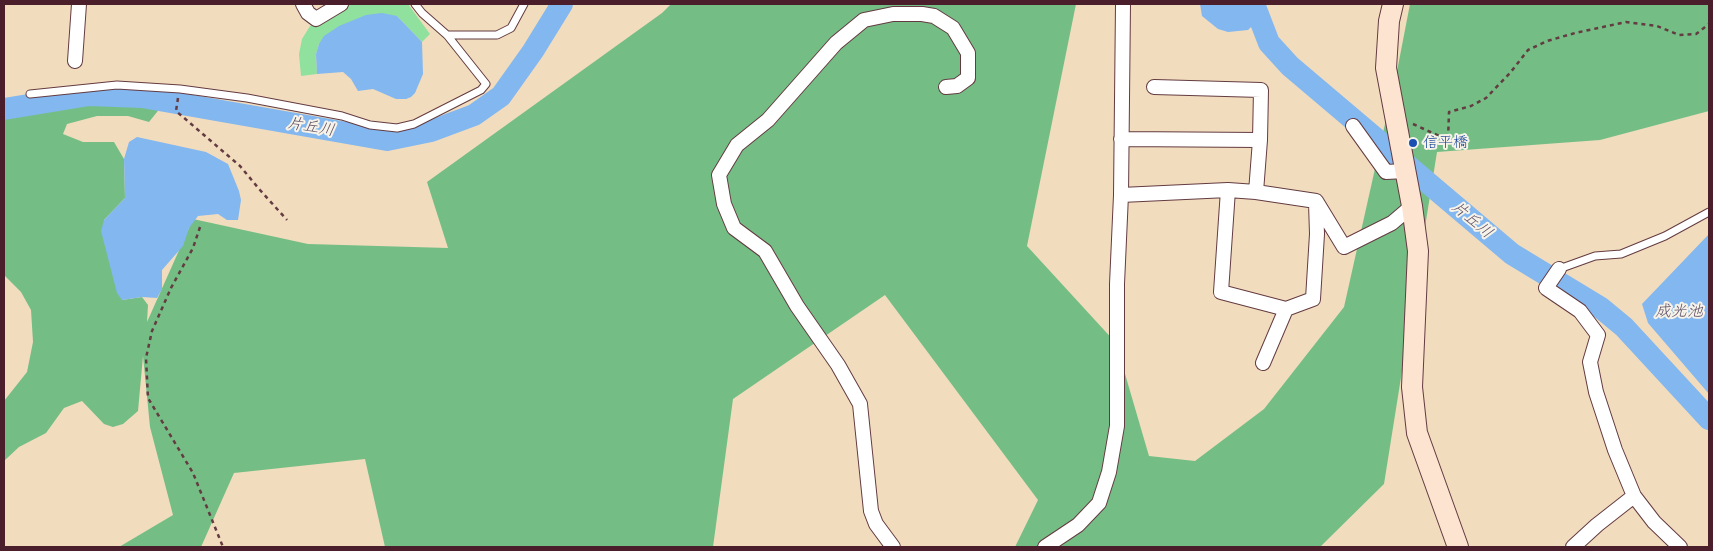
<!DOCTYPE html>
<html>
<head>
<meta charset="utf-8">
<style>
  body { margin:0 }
  #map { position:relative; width:1713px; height:551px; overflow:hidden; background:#f2dcbe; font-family:"Comic Neue",sans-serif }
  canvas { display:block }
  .frame { position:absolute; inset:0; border:5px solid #4a1f2b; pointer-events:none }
</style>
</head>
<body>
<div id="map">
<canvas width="1713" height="551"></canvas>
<div class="frame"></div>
</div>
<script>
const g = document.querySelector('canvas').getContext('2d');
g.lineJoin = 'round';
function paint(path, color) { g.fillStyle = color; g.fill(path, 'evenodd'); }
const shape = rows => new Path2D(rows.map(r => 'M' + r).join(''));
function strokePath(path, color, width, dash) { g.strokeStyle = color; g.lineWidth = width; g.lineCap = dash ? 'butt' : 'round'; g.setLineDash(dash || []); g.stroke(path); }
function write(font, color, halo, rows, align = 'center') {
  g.font = font + ' "Comic Neue","Klee One",sans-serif'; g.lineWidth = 4; g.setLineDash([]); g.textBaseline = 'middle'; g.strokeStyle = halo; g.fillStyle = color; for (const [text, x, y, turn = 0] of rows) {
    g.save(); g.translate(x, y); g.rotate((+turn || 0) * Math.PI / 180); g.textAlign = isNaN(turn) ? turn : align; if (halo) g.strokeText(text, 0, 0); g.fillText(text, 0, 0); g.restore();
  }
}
paint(shape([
  [348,4,408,4,430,34,422,42,397,16,319,44,316,54,317,74,301,76,299,54,302,39,310,26]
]), '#90e09e');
paint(shape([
  [671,4,1076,4,1027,246,1116,343,1149,456,1195,461,1264,409,1344,307,1398,66,1410,4,1709,4,1709,111,1600,140,1437,152,1384,484,1320,547,1015,547,1038,500,885,295,733,399,713,547,385,547,365,459,234,473,201,547,119,547,173,515,150,427,143,356,138,411,123,424,113,427,104,424,82,401,64,408,46,433,19,447,4,461,4,401,27,372,33,342,31,310,21,292,4,275,4,115,93,104,161,107,149,122,128,116,97,116,67,124,63,134,83,142,114,142,124,159,125,198,104,220,122,300,142,297,148,305,147,322,193,219,308,244,448,248,427,182,662,13]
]), '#74be85');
paint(shape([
  [1200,4,1261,4,1255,23,1248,30,1228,32,1218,29,1202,16],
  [382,13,397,16,422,42,423,74,415,93,411,97,406,99,396,99,373,89,358,91,351,79,343,72,317,74,316,54,319,44,324,36,339,26,366,15],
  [137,137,206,152,228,164,239,191,241,200,238,220,227,220,218,214,198,216,189,228,183,246,162,270,162,289,157,298,142,297,122,300,117,293,101,231,104,220,125,198,124,159,129,142],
  [1709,234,1709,394,1648,323,1642,304]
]), '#82b7f0');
strokePath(shape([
  [1254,4,1269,43,1290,66,1512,254,1601,308,1624,327,1709,419],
  [4,109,89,95,142,97,387,140,431,131,474,115,501,96,533,51,562,4]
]), '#82b7f0', 22);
const lane = shape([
  [447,35,497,35,511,28,524,4],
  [30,94,117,85,180,89,247,98,342,116,370,125,397,128,414,124,481,90,486,84,447,35,422,13,415,4],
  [1559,269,1595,256,1621,254,1665,236,1709,212]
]);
const street = shape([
  [303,4,308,13,316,19,341,4],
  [75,61,79,4],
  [1154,87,1261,90,1260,140,1256,192],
  [1353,126,1386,172,1405,171],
  [1121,139,1260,140],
  [1228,190,1221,292,1286,309,1313,299,1317,234,1316,203],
  [1121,195,1228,190,1256,192,1316,201,1344,247,1392,223,1412,206],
  [1559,269,1546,288,1580,311,1598,335,1590,362,1596,392,1615,450,1634,496,1654,522,1680,547],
  [1263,363,1286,309],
  [893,547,876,524,871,511,860,404,838,365,797,306,765,251,734,228,724,204,719,175,737,145,768,120,836,43,864,20,893,14,922,14,934,16,953,28,968,53,968,78,957,86,946,87],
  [1045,547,1078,525,1099,503,1109,472,1117,426,1117,284,1121,195,1123,4],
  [1573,547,1597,525,1634,496]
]);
const secondary = shape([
  [1393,4,1389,21,1386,68,1412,206,1418,251,1412,387,1417,433,1458,547]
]);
strokePath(lane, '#633b41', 9);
strokePath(street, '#633b41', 16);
strokePath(secondary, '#633b41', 22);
strokePath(shape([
  [178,98,176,111,240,166,260,190,287,220],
  [1413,124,1448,140,1449,112,1471,106,1486,98,1510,73,1528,50,1547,41,1575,33,1626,22,1657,26,1679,35,1696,34,1709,24],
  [200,227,193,248,171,288,152,331,146,358,148,398,193,473,223,547]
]), '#633b41', 2.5, [4, 4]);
strokePath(lane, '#fff', 7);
strokePath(street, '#fff', 14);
strokePath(secondary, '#fde4d1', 20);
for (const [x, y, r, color] of [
  [1413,143,5,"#1a4fb4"]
]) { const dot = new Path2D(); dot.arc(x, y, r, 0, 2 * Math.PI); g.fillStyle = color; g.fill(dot); strokePath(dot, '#f7f3e8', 2); }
write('15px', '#164399', '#f7f3e8', [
  ["信平橋",1423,143]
], 'left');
write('italic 16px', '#5b4d66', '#f7f3e8', [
  ["片丘川",311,127,10],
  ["片丘川",1472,220,40],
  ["成光池",1679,311]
]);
</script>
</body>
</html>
